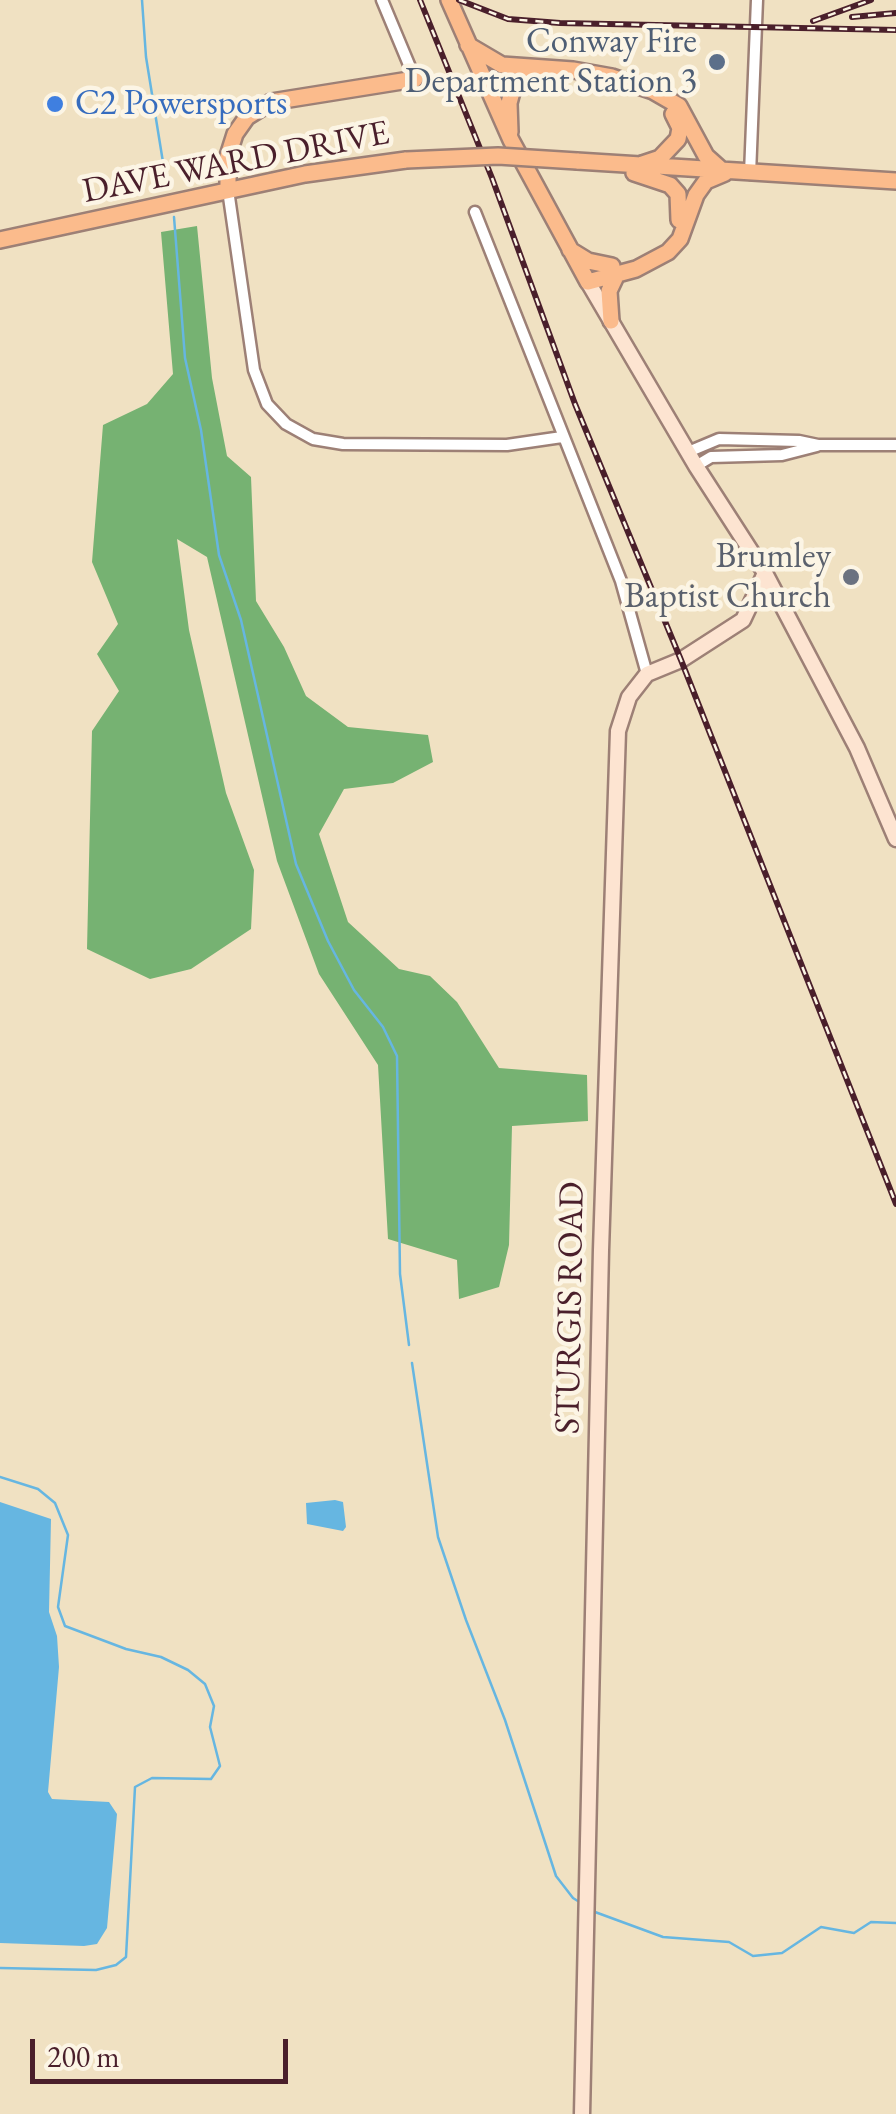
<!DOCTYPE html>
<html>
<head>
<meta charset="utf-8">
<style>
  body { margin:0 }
  #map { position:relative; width:896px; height:2114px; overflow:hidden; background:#f0e1c2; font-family:"EB Garamond",serif }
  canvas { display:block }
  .scale { position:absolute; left:30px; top:2039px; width:258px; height:45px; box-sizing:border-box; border:5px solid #4a1f2b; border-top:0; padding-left:12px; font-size:30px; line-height:35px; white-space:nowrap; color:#4a1f2b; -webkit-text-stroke:8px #fcf5e5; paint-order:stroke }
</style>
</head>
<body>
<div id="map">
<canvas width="896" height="2114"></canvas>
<div class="scale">200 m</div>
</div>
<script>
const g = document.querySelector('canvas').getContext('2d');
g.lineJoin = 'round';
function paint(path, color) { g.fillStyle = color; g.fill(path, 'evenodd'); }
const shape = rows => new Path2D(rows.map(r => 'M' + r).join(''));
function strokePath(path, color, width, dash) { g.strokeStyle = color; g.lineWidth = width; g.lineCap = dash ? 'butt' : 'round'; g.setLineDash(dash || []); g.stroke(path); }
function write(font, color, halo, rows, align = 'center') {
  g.font = font + ' "EB Garamond",serif'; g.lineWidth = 9; g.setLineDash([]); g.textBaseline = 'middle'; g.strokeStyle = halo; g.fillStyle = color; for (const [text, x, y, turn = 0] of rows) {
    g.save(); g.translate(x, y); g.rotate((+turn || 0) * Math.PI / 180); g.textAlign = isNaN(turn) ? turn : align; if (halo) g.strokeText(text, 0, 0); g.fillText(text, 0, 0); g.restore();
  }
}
paint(shape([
  [197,226,212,378,227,456,251,477,256,601,284,647,306,696,348,727,428,735,433,762,393,783,344,789,319,834,348,922,399,969,430,976,457,1002,499,1068,587,1075,588,1121,512,1126,509,1245,499,1287,459,1299,457,1260,388,1239,378,1065,319,974,277,861,207,557,177,539,189,630,226,793,254,870,251,929,191,969,150,979,87,949,92,731,119,691,97,654,118,624,92,562,103,425,147,404,173,374,161,232]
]), '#76b272');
paint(shape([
  [335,1500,343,1502,346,1527,343,1531,307,1524,306,1503],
  [0,1502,51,1519,49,1612,57,1636,59,1667,48,1792,52,1799,109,1802,117,1814,107,1928,97,1944,84,1946,0,1943]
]), '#66b6e1');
strokePath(shape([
  [142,0,146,57,167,187],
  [174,217,185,358,201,430,219,555,241,620,296,864,328,941,354,990,383,1027,397,1056,400,1274,409,1345],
  [412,1363,438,1537,466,1620,505,1720,556,1876,573,1898,581,1903],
  [0,1477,38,1489,55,1503,68,1535,58,1607,65,1626,126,1649,161,1657,188,1670,205,1684,214,1706,210,1727,220,1766,211,1779,152,1778,135,1787,126,1957,116,1965,96,1970,0,1968],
  [595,1912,663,1937,729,1942,753,1956,782,1953,821,1927,854,1933,871,1922,896,1923]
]), '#66b6e1', 2.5);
const street = shape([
  [382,0,415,79],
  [750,174,757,0],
  [228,190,254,370,267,404,286,424,313,439,343,444,507,445,562,437],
  [475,212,621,581,647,674],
  [688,452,719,439,799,441,818,445,896,445],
  [696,466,711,457,782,455,817,446]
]);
const secondary = shape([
  [588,282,696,466,765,573,857,748,896,839],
  [582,2114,601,1250,618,731,629,697,647,674,681,660,743,620,765,573]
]);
const primary = shape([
  [449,0,511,140,588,282,636,269,668,252,680,239,696,195,706,181,725,173],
  [468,45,502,65,573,70,612,77,653,91,679,106,706,156,725,173],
  [510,132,509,103,512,92,527,75],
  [577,161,896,181],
  [642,164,660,158,678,139,680,128,673,114],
  [634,173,670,185,678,194,679,220],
  [228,190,228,156,235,134,247,117,271,102,415,79],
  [0,240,305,174,406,160],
  [570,250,588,261,612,266],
  [611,321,609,291,617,274]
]);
strokePath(street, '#9d8076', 15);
strokePath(secondary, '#9d8076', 19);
strokePath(primary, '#9d8076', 20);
strokePath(street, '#fff', 10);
strokePath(secondary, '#fde4d1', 14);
strokePath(primary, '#fbbb8c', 15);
const rail = shape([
  [420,0,492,178,575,404,681,660,896,1204],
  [459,0,508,19,560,23,896,30],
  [852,17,896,13],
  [813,21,871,0]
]);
strokePath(rail, '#4a1f2b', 6);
strokePath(rail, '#fcf5e5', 2.5, [8]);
const primaryBridge = shape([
  [406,160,498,156,577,161]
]);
strokePath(primaryBridge, '#9d8076', 20, []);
strokePath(primaryBridge, '#fbbb8c', 15);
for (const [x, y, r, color] of [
  [717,62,10,"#5c6f8a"],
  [55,104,10,"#3f7fe0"],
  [851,577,10,"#6b7280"]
]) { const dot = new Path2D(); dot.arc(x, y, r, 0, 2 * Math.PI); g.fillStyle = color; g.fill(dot); strokePath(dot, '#fcf5e5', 4); }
write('35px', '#4e5e75', '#fcf5e5', [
  ["Conway Fire",697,42],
  ["Department Station 3",697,82]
], 'right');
write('35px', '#366cbe', '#fcf5e5', [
  ["C2 Powersports",75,104]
], 'left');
write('35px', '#4a1f2b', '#fcf5e5', [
  ["DAVE WARD DRIVE",236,163,-11],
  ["STURGIS ROAD",571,1308,-89]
]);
write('35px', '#5b616d', '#fcf5e5', [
  ["Brumley",831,557],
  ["Baptist Church",831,597]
], 'right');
</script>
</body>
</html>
